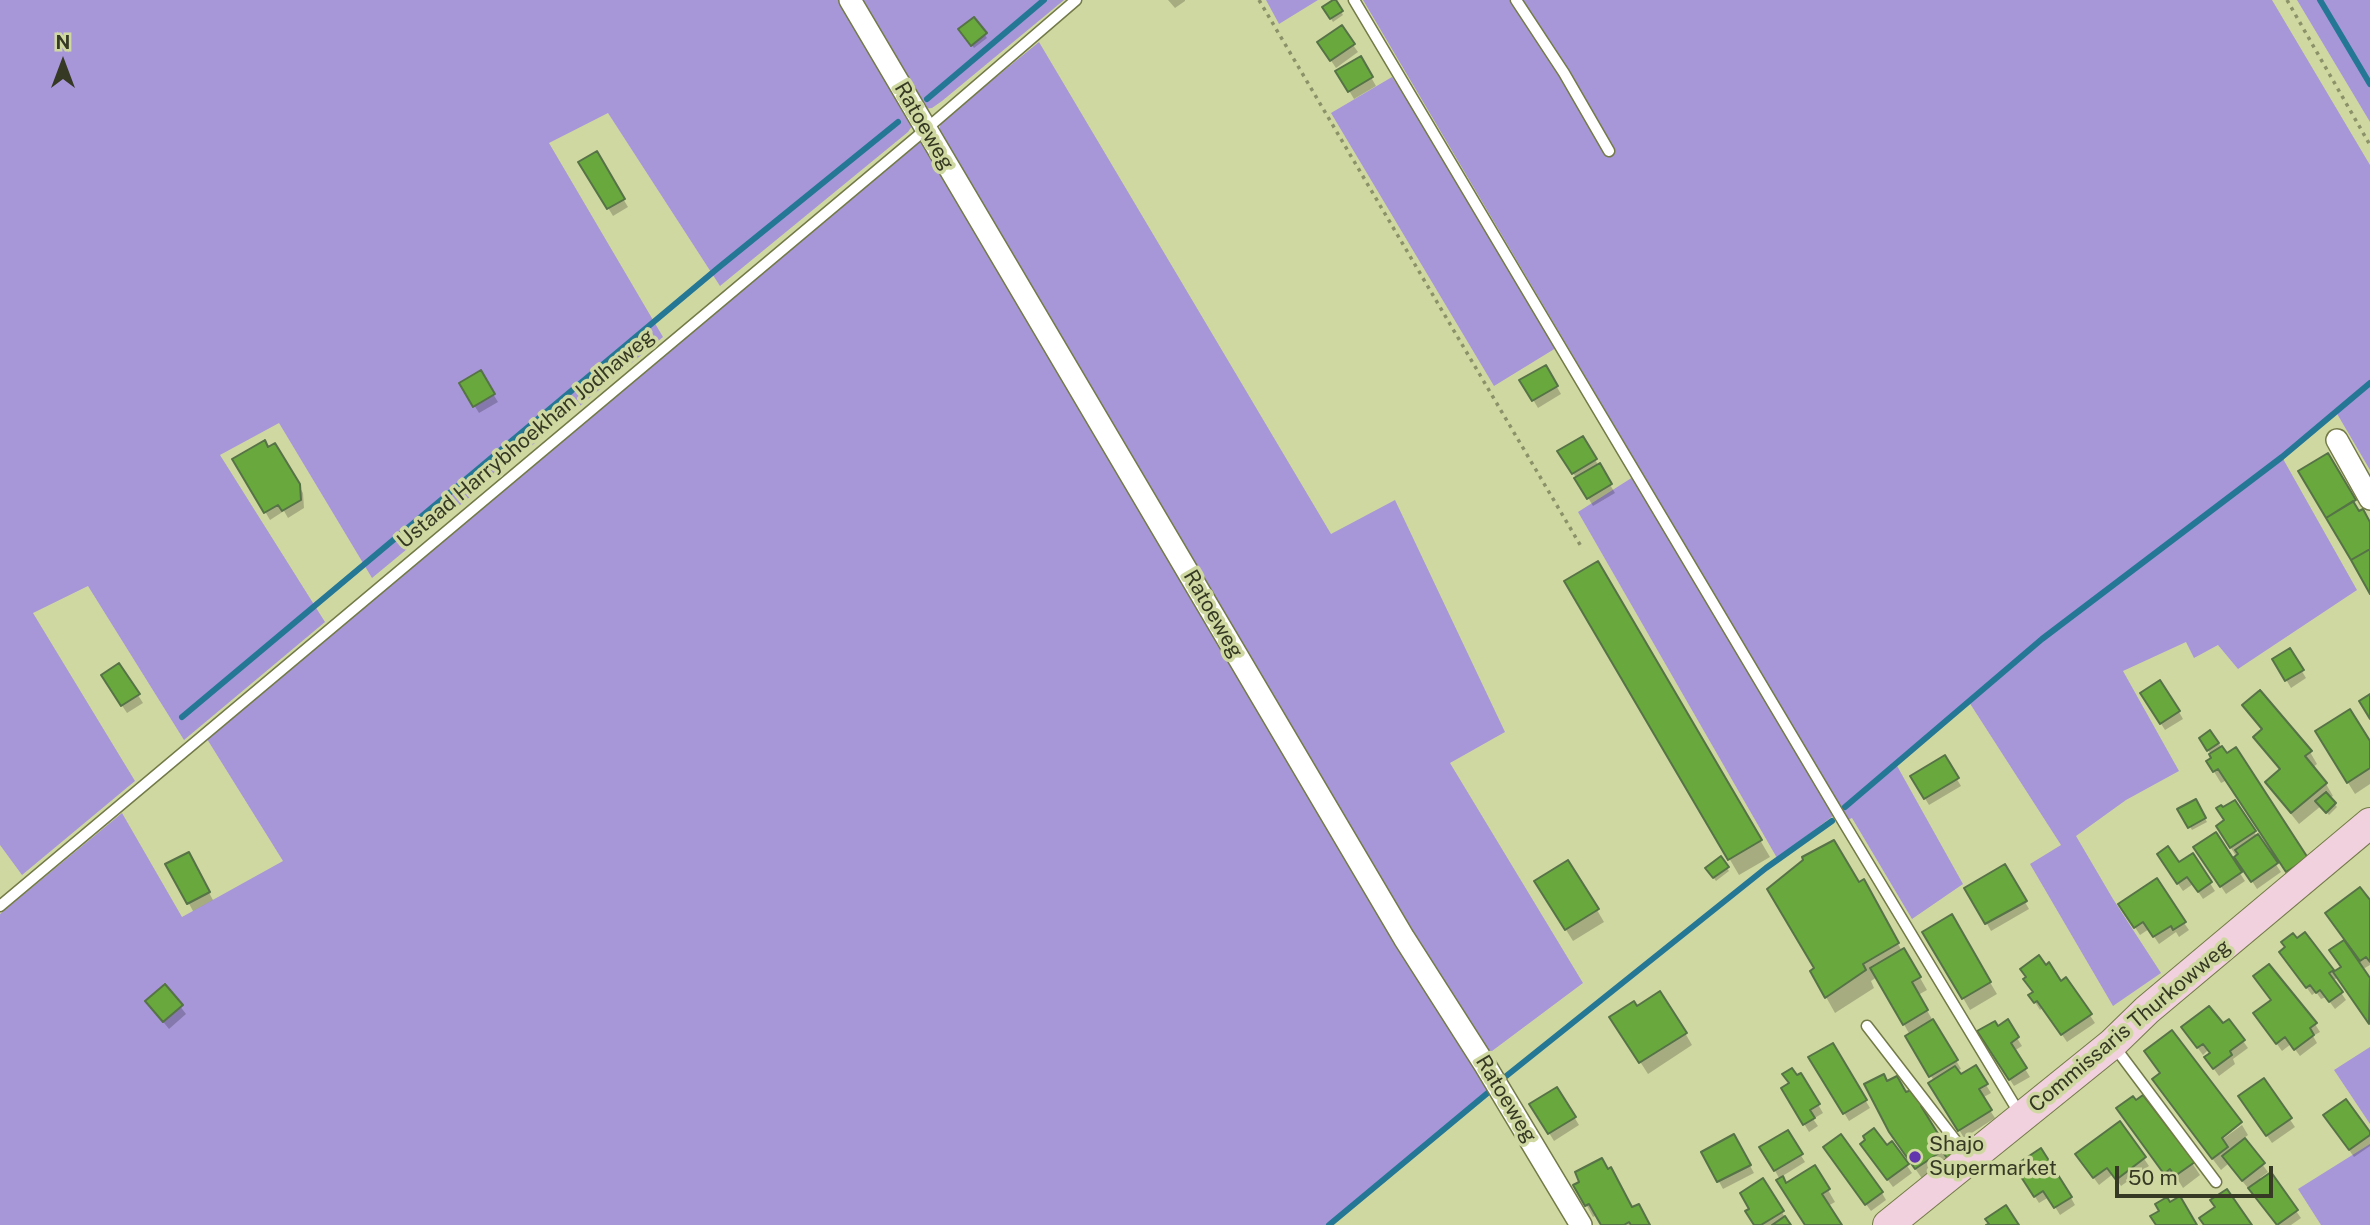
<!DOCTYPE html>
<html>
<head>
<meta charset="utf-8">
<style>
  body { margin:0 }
  #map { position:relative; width:2370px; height:1225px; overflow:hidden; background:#d0d8a1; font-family:"Public Sans",sans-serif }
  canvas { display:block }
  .north { position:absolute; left:28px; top:28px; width:70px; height:70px; -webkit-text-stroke:5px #d0d8a1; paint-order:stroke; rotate:0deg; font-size:19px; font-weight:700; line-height:28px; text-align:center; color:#363923 }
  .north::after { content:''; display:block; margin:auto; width:24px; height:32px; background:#363923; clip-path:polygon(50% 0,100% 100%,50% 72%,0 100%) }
  .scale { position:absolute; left:2115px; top:1166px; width:158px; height:32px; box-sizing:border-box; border:4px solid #363923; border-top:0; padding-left:9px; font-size:21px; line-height:24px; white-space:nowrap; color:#363923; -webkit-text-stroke:5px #d0d8a1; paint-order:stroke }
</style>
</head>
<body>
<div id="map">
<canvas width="2370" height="1225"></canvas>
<div class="north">N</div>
<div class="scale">50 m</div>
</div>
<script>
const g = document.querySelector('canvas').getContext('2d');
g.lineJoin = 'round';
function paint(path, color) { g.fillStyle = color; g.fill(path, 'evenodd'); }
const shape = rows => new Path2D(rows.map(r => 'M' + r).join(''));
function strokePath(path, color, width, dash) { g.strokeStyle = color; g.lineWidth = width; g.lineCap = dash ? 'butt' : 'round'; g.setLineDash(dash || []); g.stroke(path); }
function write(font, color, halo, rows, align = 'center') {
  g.font = font + ' "Public Sans",sans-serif'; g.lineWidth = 7; g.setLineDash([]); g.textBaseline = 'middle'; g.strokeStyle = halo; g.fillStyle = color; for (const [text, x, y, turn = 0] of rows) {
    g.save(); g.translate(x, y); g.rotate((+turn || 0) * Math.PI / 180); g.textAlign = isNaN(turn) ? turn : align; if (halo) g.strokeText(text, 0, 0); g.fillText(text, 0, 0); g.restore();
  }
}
paint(shape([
  [0,0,842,0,911,118,912,126,908,132,720,286,608,113,549,143,663,337,372,578,279,423,220,455,325,622,184,740,88,586,33,613,135,781,22,875,0,845],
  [856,0,1064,0,942,101,932,108,923,109],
  [1266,0,1318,0,1279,24],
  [1363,0,2272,0,2370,165,2370,470,2336,412,2282,457,2357,590,2238,669,2218,645,2194,658,2186,642,2123,671,2179,771,2126,800,2076,836,2113,899,2161,973,2113,1006,2030,864,2061,845,1969,702,1896,764,1963,884,1912,919,1852,818,1847,820,1842,811],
  [2297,0,2370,0,2370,122],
  [1039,42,1331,534,1395,500,1505,732,1450,763,1583,983,1492,1051,1481,1050,938,136,941,122],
  [1392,77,1423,123,1556,348,1494,386,1331,113],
  [922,138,1490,1091,1329,1225,0,1225,0,914,122,813,182,917,283,861,207,739],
  [1633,477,1833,816,1777,858,1578,512],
  [2370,1047,2370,1124,2334,1070],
  [2370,1144,2370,1225,2321,1225,2298,1189]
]), '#a797d8');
paint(shape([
  [1168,0,1185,0,1185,1,1175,8],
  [1335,1,1343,15,1333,22,1324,8],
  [974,19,987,38,974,48,962,33],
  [1353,45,1358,52,1336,68,1324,50],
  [1360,58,1376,86,1354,99,1338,72],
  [596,154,628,207,613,216,581,163],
  [1545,367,1561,394,1538,408,1522,381],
  [480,373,498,402,479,413,461,384],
  [1582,438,1615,493,1593,506,1560,451],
  [274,445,303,493,304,508,288,518,284,511,270,520,235,460],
  [1597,564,1770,857,1739,875,1566,582],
  [2289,650,2306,678,2291,688,2274,659],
  [119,665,143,703,127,713,107,683],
  [2142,694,2179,712,2183,719,2165,730],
  [2244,706,2310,752,2317,764,2312,768,2326,784,2333,796,2329,798,2337,807,2329,815,2321,806,2299,824,2275,794,2268,782,2281,771,2255,737,2262,731],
  [2210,732,2307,858,2294,883,2227,780,2221,783,2208,762,2213,758,2201,738],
  [2324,744,2370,745,2370,784,2355,794],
  [1944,758,1961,786,1929,805,1912,777],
  [2195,801,2207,822,2192,830,2180,810],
  [2226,821,2254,832,2281,872,2257,889,2222,834],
  [2215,835,2245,881,2226,894,2200,855],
  [188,854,213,900,193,911,168,865],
  [2192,855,2215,891,2203,899,2193,884,2183,891,2163,862,2178,865],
  [1720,859,1729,871,1716,881,1709,872],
  [2004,866,2029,909,1991,931,1967,888],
  [1863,882,1902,951,1904,950,1927,990,1918,995,1961,1069,1957,1071,1960,1077,1975,1067,1991,1093,1982,1098,1995,1118,1964,1138,1931,1083,1934,1081,1907,1037,1910,1035,1877,977,1871,981,1874,988,1835,1013,1812,972,1859,885],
  [1543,893,1597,910,1604,922,1573,941],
  [2370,903,2370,965,2363,969,2370,980,2370,1023,2338,977,2333,981,2346,1000,2335,1009,2326,997,2321,999,2316,992,2312,995,2286,960,2332,971,2334,974,2343,968,2331,950,2346,940],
  [2125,912,2184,923,2189,930,2179,937,2176,932,2159,944,2149,929,2140,935],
  [1951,917,1997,994,1970,1010,1925,932],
  [2066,979,2095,1023,2067,1042,2043,1007,2040,1010,2031,996],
  [165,987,186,1014,169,1029,147,1002],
  [2272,1001,2315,1024,2320,1032,2313,1036,2317,1043,2300,1056,2291,1044,2282,1051,2260,1021],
  [1637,1008,1685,1033,1692,1045,1648,1074,1619,1029],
  [2007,1022,2022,1046,2014,1051,2030,1077,2014,1086,1984,1040],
  [2222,1026,2243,1041,2248,1048,2233,1059,2235,1064,2219,1076,2211,1065,2211,1054,2208,1050,2203,1055,2188,1035],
  [1832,1045,1870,1108,1849,1121,1811,1058],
  [2146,1051,2216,1144,2242,1125,2248,1135,2243,1139,2268,1172,2260,1178,2296,1211,2301,1218,2291,1225,2276,1225,2249,1186,2248,1188,2228,1164,2221,1170,2161,1092,2154,1080,2161,1074],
  [1801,1075,1823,1113,1813,1119,1818,1126,1809,1132,1783,1089],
  [2264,1081,2295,1127,2272,1143,2245,1104],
  [1887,1083,1922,1105,1929,1117,1926,1119,1944,1148,1959,1154,1923,1180,1899,1145],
  [1557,1089,1579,1125,1554,1141,1532,1105],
  [2346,1101,2370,1135,2370,1146,2354,1157,2330,1123],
  [2126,1120,2170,1130,2200,1175,2183,1188,2178,1180,2172,1185],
  [2120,1124,2149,1166,2121,1186,2113,1174,2099,1185,2082,1162],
  [1787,1133,1805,1162,1781,1177,1786,1185,1828,1190,1835,1202,1828,1206,1840,1225,1806,1225,1762,1148],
  [1734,1137,1754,1173,1723,1189,1703,1152],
  [1892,1144,1912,1173,1893,1187,1867,1152],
  [1830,1155,1882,1193,1886,1200,1871,1211],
  [2020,1174,2071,1198,2075,1205,2060,1215,2049,1197,2039,1203],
  [1576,1186,1649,1225,1603,1225,1597,1215,1593,1217],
  [1782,1212,1789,1225,1756,1225]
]), '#0003');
strokePath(shape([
  [2320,0,2370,84],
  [927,99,1044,0],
  [182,717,718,268,898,122],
  [1845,807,2042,639,2282,457,2370,383],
  [1505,1077,1766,868,1832,821],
  [1329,1225,1490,1091]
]), '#257796', 6);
const building = shape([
  [1333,0,1336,0,1343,11,1330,19,1322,7,1333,0],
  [974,17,987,33,971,46,958,29,974,17],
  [1342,25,1355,44,1330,61,1317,42,1342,25],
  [1361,56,1373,77,1348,92,1335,71,1361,56],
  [597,151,625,199,607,209,578,162,597,151],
  [1546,365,1558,386,1532,401,1519,380,1546,365],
  [481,370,495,394,473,407,459,383,481,370],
  [1583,436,1597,459,1572,474,1557,451,1583,436],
  [265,440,268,447,275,443,300,484,301,500,282,511,278,505,264,513,232,459,265,440],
  [2328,453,2356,500,2326,518,2298,471,2328,453],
  [1600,463,1612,484,1587,499,1574,478,1600,463],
  [2353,501,2359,511,2363,509,2370,522,2370,549,2351,560,2326,518,2353,501],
  [2370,549,2370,594,2351,560,2370,549],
  [1598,561,1762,840,1728,860,1564,581,1598,561],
  [2290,648,2304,670,2285,681,2272,659,2290,648],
  [119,663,140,694,121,706,101,675,119,663],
  [2160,680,2180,711,2160,724,2140,693,2160,680],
  [2260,690,2312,751,2305,756,2327,783,2291,813,2265,782,2280,769,2253,737,2262,729,2242,705,2260,690],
  [2370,694,2370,719,2359,701,2370,694],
  [2350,709,2370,741,2370,768,2347,783,2315,731,2350,709],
  [2210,730,2219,743,2207,751,2199,738,2210,730],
  [2222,746,2227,753,2236,747,2308,858,2286,872,2218,769,2213,772,2206,761,2211,758,2209,754,2222,746],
  [1945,755,1959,778,1924,799,1910,776,1945,755],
  [2326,792,2336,803,2326,813,2315,801,2326,792],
  [2196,799,2206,818,2188,828,2177,809,2196,799],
  [2235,800,2256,831,2230,848,2216,826,2224,820,2216,808,2221,805,2223,807,2235,800],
  [2216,832,2242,872,2220,887,2193,847,2216,832],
  [2258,834,2278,863,2251,882,2234,857,2238,854,2235,850,2258,834],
  [1834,840,1859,882,1864,879,1899,943,1863,964,1866,970,1825,998,1810,971,1814,968,1767,889,1803,860,1802,857,1834,840],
  [2168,846,2179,862,2193,853,2212,882,2198,892,2187,877,2177,884,2157,854,2168,846],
  [189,852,210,892,187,904,165,864,189,852],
  [1721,856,1729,867,1713,878,1705,868,1721,856],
  [1568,860,1599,909,1565,930,1534,881,1568,860],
  [2005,864,2027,901,1985,924,1964,888,2005,864],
  [2157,878,2186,922,2173,930,2171,926,2153,937,2143,922,2134,928,2118,904,2157,878],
  [2360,887,2370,900,2370,962,2366,957,2360,961,2325,913,2360,887],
  [1952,914,1991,982,1962,999,1922,932,1952,914],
  [2305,932,2334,970,2329,973,2343,992,2329,1002,2320,990,2316,993,2310,985,2306,988,2279,952,2285,947,2281,942,2293,933,2297,938,2305,932],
  [2344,940,2370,978,2369,1024,2333,972,2341,967,2329,950,2344,940],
  [1904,948,1921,977,1912,982,1928,1010,1903,1025,1870,968,1904,948],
  [2039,955,2046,965,2049,962,2061,981,2066,977,2092,1014,2061,1035,2037,1001,2034,1003,2028,995,2033,992,2023,979,2026,977,2020,969,2039,955],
  [2269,964,2317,1023,2310,1028,2314,1035,2294,1050,2285,1037,2276,1044,2253,1013,2271,1000,2253,976,2269,964],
  [165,984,183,1005,163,1022,145,1001,165,984],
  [1660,991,1687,1033,1639,1063,1609,1017,1634,1001,1637,1006,1660,991],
  [2209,1006,2223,1023,2229,1019,2245,1040,2230,1051,2232,1055,2213,1069,2204,1057,2210,1053,2203,1044,2197,1048,2181,1027,2209,1006],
  [1933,1019,1958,1060,1929,1077,1905,1036,1933,1019],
  [2008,1019,2019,1037,2011,1043,2027,1068,2009,1080,1977,1031,1995,1021,1998,1026,2008,1019],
  [2172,1030,2242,1122,2222,1138,2228,1147,2212,1159,2152,1079,2160,1073,2144,1051,2172,1030],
  [1833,1043,1867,1100,1843,1114,1808,1057,1833,1043],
  [1976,1065,1988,1084,1979,1089,1992,1110,1958,1131,1928,1083,1955,1066,1961,1074,1976,1065],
  [1792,1068,1797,1075,1801,1073,1820,1104,1810,1110,1815,1118,1803,1125,1781,1088,1789,1083,1782,1074,1792,1068],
  [1884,1074,1887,1081,1897,1076,1906,1092,1914,1089,1923,1104,1921,1106,1945,1145,1951,1141,1960,1153,1949,1161,1942,1151,1915,1169,1889,1132,1864,1084,1884,1074],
  [2264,1078,2292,1118,2266,1136,2238,1096,2264,1078],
  [1557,1087,1576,1117,1548,1134,1529,1104,1557,1087],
  [2143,1095,2195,1162,2175,1176,2170,1169,2164,1174,2116,1108,2133,1096,2136,1100,2143,1095],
  [2346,1099,2370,1132,2370,1135,2349,1150,2323,1115,2346,1099],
  [2120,1121,2146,1157,2116,1180,2107,1168,2093,1178,2075,1154,2120,1121],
  [1874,1128,1887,1145,1892,1141,1909,1164,1887,1180,1860,1144,1865,1140,1863,1136,1874,1128],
  [1788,1130,1803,1154,1774,1171,1759,1147,1788,1130],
  [1734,1134,1751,1165,1717,1182,1701,1152,1734,1134],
  [1841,1134,1883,1192,1865,1205,1823,1147,1841,1134],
  [2245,1138,2265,1163,2242,1181,2222,1156,2245,1138],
  [2041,1148,2072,1197,2054,1208,2043,1191,2034,1197,2014,1166,2041,1148],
  [1602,1158,1608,1169,1611,1167,1632,1207,1639,1204,1650,1225,1631,1225,1629,1222,1624,1225,1601,1225,1589,1204,1585,1206,1573,1185,1579,1182,1575,1172,1602,1158],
  [1815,1165,1830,1189,1822,1194,1842,1225,1805,1225,1776,1180,1783,1176,1786,1183,1815,1165],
  [2271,1172,2298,1210,2277,1225,2248,1188,2271,1172],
  [1763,1178,1784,1211,1761,1225,1754,1225,1745,1211,1749,1209,1740,1193,1763,1178],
  [2227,1189,2252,1225,2204,1225,2199,1218,2215,1207,2210,1200,2227,1189],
  [2180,1196,2197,1225,2156,1225,2150,1216,2159,1211,2155,1204,2167,1197,2170,1202,2180,1196],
  [2006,1205,2019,1225,1986,1225,1989,1224,1985,1219,2006,1205],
  [1785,1216,1791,1225,1772,1225,1785,1216]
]);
paint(building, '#68a83d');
strokePath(building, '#567247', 2);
const service = shape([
  [1354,0,1844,823,2021,1116],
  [1516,0,1564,73,1609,151],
  [0,906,925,130,1076,0],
  [1867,1026,1969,1158],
  [2114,1046,2216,1182]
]);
const minor = shape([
  [850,0,1404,938,1485,1065,1581,1225],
  [2337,440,2370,499]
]);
const secondary = shape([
  [1888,1225,2112,1044,2147,1010,2370,823]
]);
strokePath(service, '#737a47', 13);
strokePath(minor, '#737a47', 24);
strokePath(secondary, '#737a47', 32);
strokePath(shape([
  [1259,0,1582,548],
  [2287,0,2370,145]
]), '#8b9168', 3.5, [3.5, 5]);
strokePath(service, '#fff', 10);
strokePath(minor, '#fff', 21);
strokePath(secondary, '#f2d1df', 30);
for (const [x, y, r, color] of [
  [1915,1157,7,"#6135ad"]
]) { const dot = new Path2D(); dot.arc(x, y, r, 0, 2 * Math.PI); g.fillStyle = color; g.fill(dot); strokePath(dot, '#d0d8a1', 2.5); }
write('21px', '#363923', '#d0d8a1', [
  ["Ratoeweg",924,126,60],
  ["Ustaad Harrybhoekhan Jodhaweg",526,439,-40],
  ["Ratoeweg",1213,614,60],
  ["Commissaris Thurkowweg",2130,1026,-40],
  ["Ratoeweg",1506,1099,59]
]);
write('21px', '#363923', '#d0d8a1', [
  ["Shajo",1929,1145],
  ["Supermarket",1929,1169]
], 'left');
</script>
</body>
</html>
